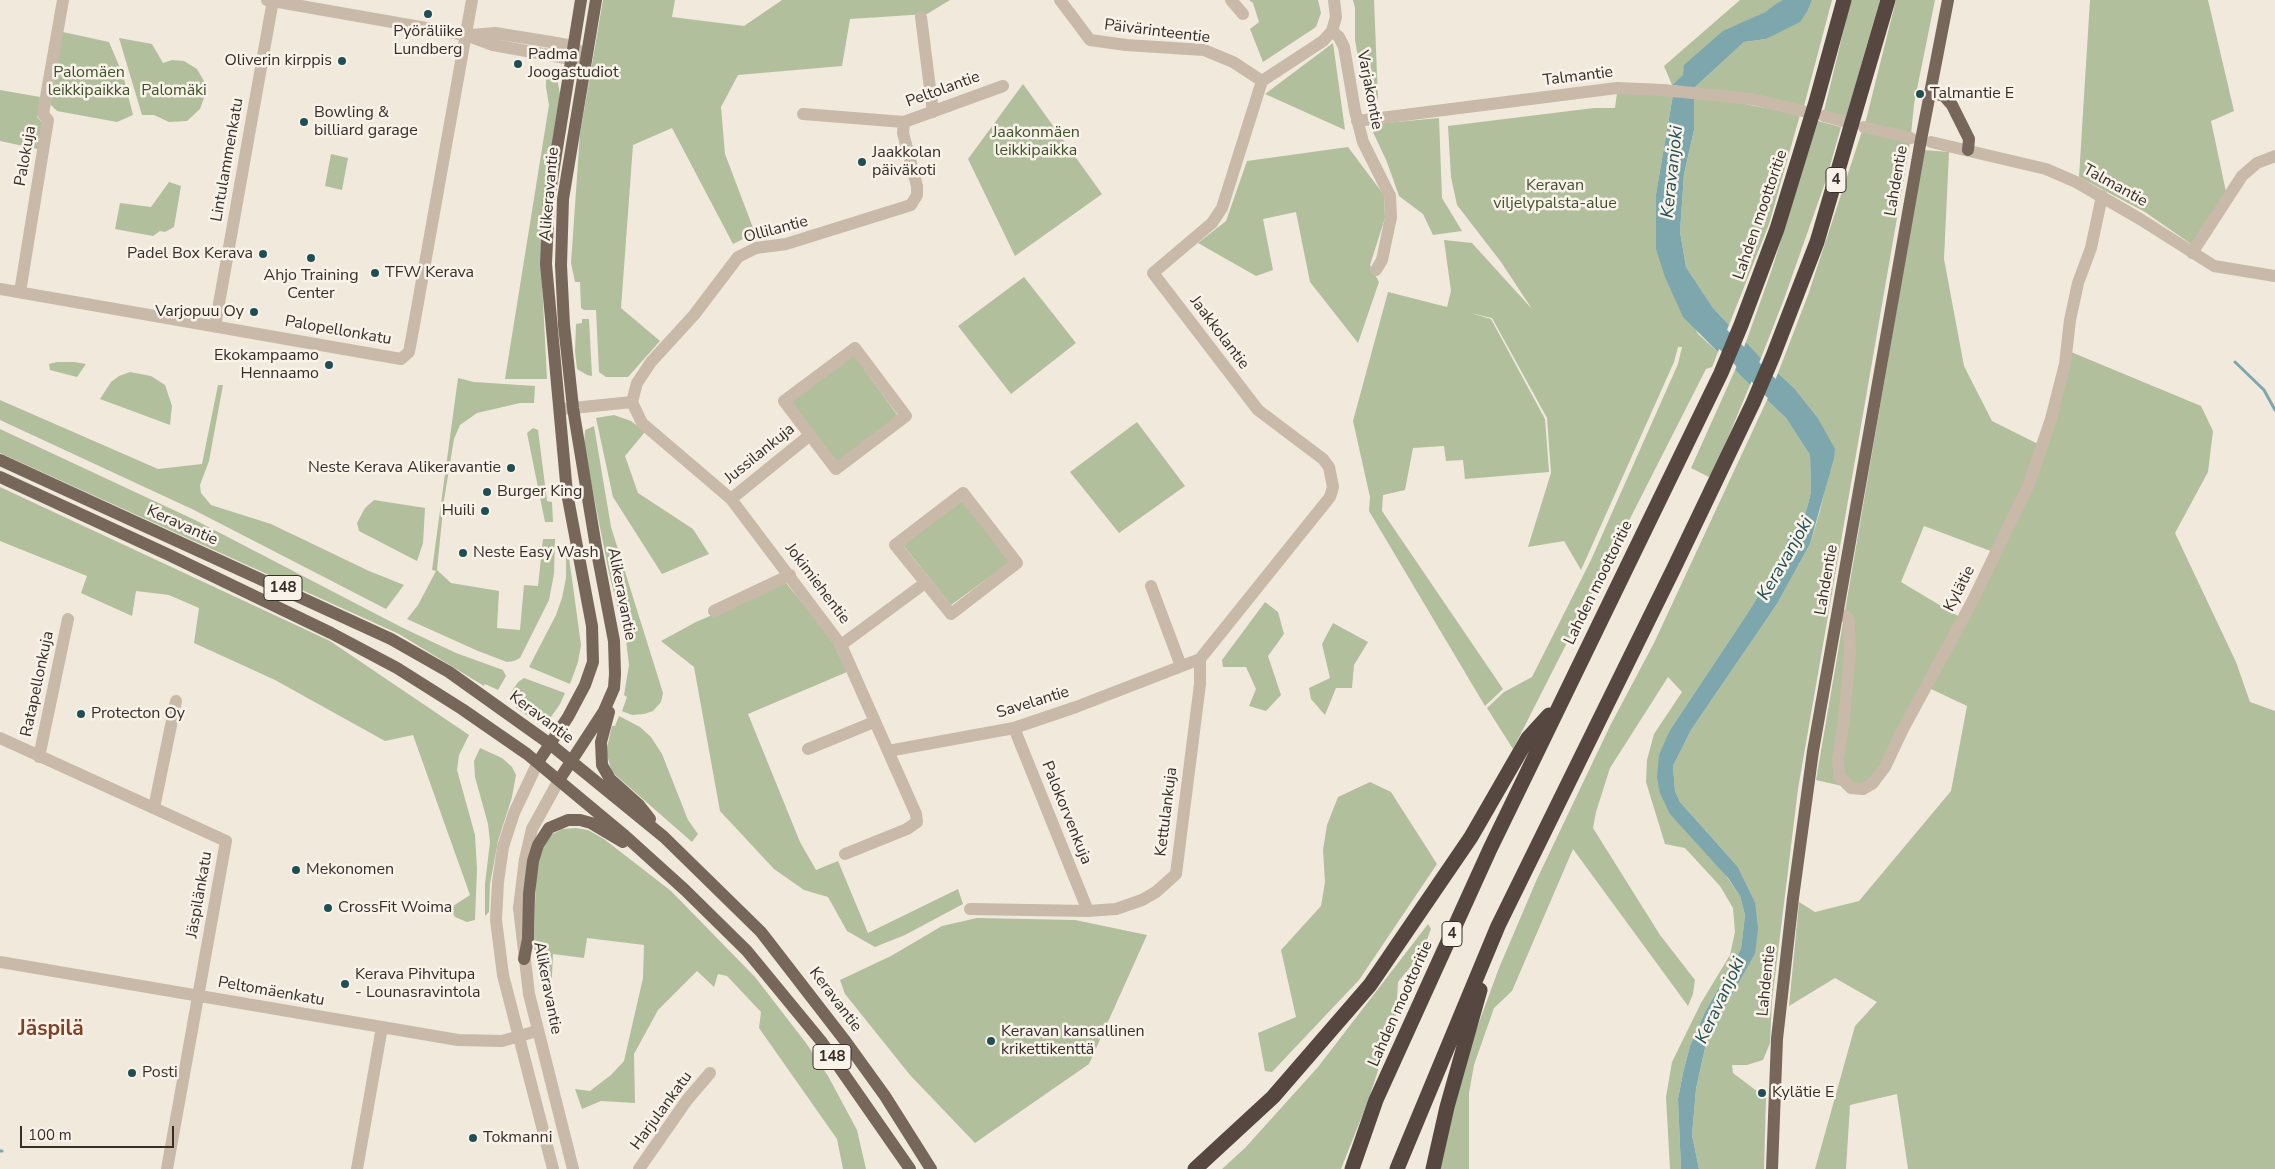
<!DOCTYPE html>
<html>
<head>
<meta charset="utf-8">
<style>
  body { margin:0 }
  #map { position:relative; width:2275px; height:1169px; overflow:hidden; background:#f1e9dc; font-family:"Nunito Sans",sans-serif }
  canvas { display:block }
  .scale { position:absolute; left:20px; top:1126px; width:154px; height:22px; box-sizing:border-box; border:2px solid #362e29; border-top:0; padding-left:6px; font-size:15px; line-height:18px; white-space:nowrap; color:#362e29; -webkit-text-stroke:4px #f8f2e9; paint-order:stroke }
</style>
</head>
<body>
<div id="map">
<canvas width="2275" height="1169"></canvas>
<div class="scale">100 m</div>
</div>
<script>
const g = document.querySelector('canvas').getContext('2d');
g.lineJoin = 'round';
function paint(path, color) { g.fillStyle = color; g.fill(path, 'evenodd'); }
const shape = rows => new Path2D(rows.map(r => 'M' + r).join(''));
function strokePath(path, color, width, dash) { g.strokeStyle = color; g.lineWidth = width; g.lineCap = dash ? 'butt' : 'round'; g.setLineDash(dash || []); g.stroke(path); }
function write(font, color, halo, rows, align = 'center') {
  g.font = font + ' "Nunito Sans",sans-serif'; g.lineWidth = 5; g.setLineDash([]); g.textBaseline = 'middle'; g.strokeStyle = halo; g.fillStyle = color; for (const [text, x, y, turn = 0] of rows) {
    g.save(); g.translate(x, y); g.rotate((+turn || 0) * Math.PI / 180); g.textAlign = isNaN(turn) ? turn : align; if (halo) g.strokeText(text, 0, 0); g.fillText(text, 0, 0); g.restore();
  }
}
paint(shape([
  [603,0,675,0,672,17,744,26,782,0,950,0,927,14,850,19,842,66,738,75,721,107,725,154,755,233,733,244,672,128,633,145,621,308,660,341,628,377,606,377,599,372,596,310,584,310,581,308,580,282,575,282,571,263,580,134],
  [1249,0,1318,0,1321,13,1316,27,1263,62,1250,29,1259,22,1253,3],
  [1353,0,1374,0,1378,99,1367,107,1355,40,1355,8],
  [1740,0,1790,0,1774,5,1765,12,1746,21,1672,85,1664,66],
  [1812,0,1832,0,1804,106,1694,88,1744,42,1766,39,1808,10],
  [1851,0,1880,0,1846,117,1824,111],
  [1896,0,1935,0,1914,104,1911,135,1865,124],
  [2090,0,2208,0,2234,111,2211,121,2226,192,2191,244,2145,212,2079,177],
  [63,32,109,42,123,75,133,115,117,122,57,111,50,104],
  [119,38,152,44,163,63,172,60,184,61,197,69,204,81,205,95,200,109,187,121,169,122,154,115,142,115],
  [1333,43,1345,130,1265,94],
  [556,72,560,94,541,263,547,379,505,379,549,105,546,87,546,74],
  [1023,84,1102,194,1015,256,968,159],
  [0,90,40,97,37,117,42,122,38,149,0,141],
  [1617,93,1673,95,1656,194,1656,249,1698,334,1718,352,1712,367,1706,369,1513,749,1487,708,1504,692,1532,677,1591,560,1678,364,1682,347,1678,347,1674,362,1581,570,1564,541,1528,547,1551,473,1547,418,1492,318,1470,313,1491,319,1545,419,1549,472,1465,479,1463,460,1446,461,1444,446,1413,448,1405,490,1383,495,1382,511,1503,689,1485,706,1369,511,1370,497,1353,421,1388,292,1447,307,1451,291,1444,240,1472,243,1532,309,1501,262,1457,205,1451,177,1448,126,1594,108,1615,108],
  [1694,98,1735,102,1800,115,1769,224,1729,325,1713,308,1686,267,1680,232,1684,174,1694,130],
  [1439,118,1442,198,1462,231,1433,235,1423,214,1399,196,1387,162,1373,132,1375,124],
  [1818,121,1841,127,1826,180,1784,299,1761,358,1746,342,1772,269],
  [1862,131,1910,143,1798,789,1772,1001,1770,1043,1763,1060,1747,1065,1732,1065,1733,1073,1766,1098,1764,1169,1699,1169,1692,1135,1696,1089,1707,1039,1755,954,1755,902,1738,867,1680,802,1675,791,1673,766,1691,730,1777,604,1810,544,1820,511,1834,449,1818,418,1795,389,1778,373,1808,295],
  [1348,147,1384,195,1385,218,1370,265,1379,282,1358,343,1310,282,1296,212,1263,219,1273,270,1256,276,1198,243,1226,221,1247,161],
  [1924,150,1949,152,1944,259,1964,366,1992,421,2042,446,1996,553,1924,526,1901,582,1963,619,1873,783,1851,788,1816,780],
  [331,154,348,158,342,190,325,186],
  [169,182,181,186,174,227,165,232,160,231,153,236,115,229,120,203,151,207],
  [1024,277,1076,343,1011,394,958,326],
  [582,319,589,319,592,376,587,375,577,369,575,352,576,324,582,323],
  [2071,352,2201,406,2213,431,2208,472,2175,533,2236,662,2250,702,2275,711,2275,1169,1908,1169,1897,1094,1850,1105,1846,1169,1815,1169,1855,1026,1877,1002,1835,978,1789,1006,1799,902,1815,912,1859,901,1951,791,1967,706,1929,688,2032,485],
  [853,354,898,416,837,462,790,400],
  [57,362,74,362,86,364,77,377,50,370,49,364],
  [1735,370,1750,385,1711,478,1691,468],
  [130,372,151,376,165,385,172,406,170,425,100,399,111,382,119,376],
  [458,378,474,382,535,386,534,403,520,403,477,413,460,425,454,439,444,500,437,570,451,583,499,591,497,628,520,630,524,585,538,586,543,539,555,539,554,574,549,600,520,658,514,661,507,662,478,651,407,619,418,605,436,571,432,570],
  [218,385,223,385,209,461,200,485,201,493,211,505,271,524,369,571,404,585,386,609,194,510,0,420,0,400,158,469,202,464],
  [1767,400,1786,418,1810,455,1811,492,1807,508,1799,531,1790,533,1779,562,1749,611,1670,730,1657,777,1740,896,1745,915,1741,949,1705,1012,1690,1046,1683,1073,1678,1099,1681,1169,1670,1169,1666,1097,1672,1062,1701,1003,1730,955,1735,932,1733,908,1720,886,1685,848,1665,844,1646,782,1647,760,1654,734,1682,692,1668,677,1610,768,1596,812,1593,828,1660,935,1695,980,1693,994,1688,1006,1573,849,1512,991,1494,1008,1474,1065,1469,1093,1469,1169,1438,1169,1470,1047,1499,968,1537,879,1611,724,1654,643],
  [614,415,631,421,645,432,625,456,638,493,693,529,709,554,662,574,613,497,596,418],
  [1137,422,1185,486,1119,533,1070,472],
  [594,426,611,527,663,693,661,702,653,711,644,714,632,715,622,711,627,697,624,695,629,665,626,640,609,573,584,446,585,430],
  [533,428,538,430,547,501,552,502,553,522,545,522,527,433],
  [0,429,195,520,403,628,456,653,503,670,506,676,498,690,485,684,484,686,399,634,0,453],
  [0,487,330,641,469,735,459,755,457,770,475,835,477,869,475,920,467,922,455,917,450,908,470,895,413,735,385,741,275,680,194,643,199,608,169,595,136,591,132,616,81,593,87,576,0,541],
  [374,500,425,508,423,543,417,561,359,531,357,523,365,508],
  [962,501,1010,562,951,605,903,545],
  [566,550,568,550,581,645,578,662,570,684,529,667,556,615,562,598,566,578],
  [786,583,831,638,847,672,748,714,800,842,816,870,838,861,868,933,958,889,963,904,905,935,875,947,847,931,828,897,804,890,774,869,720,811,694,667,661,641,696,622],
  [1265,602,1278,612,1284,634,1268,656,1281,695,1266,711,1249,706,1256,689,1246,667,1223,667,1222,660],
  [1333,623,1368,642,1354,665,1352,688,1336,688,1325,715,1311,699,1309,688,1330,678,1322,644],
  [524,678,565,693,560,704,549,720,537,722,516,708,518,705,508,697,518,682],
  [619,716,640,727,651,737,662,754,688,820,698,834,692,842,612,772,606,752,612,726,615,726],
  [480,748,502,758,512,767,516,775,512,797,498,841,490,884,489,912,485,916,485,884,490,842,488,824,475,777,474,761],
  [1370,782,1391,792,1437,864,1359,980,1272,1072,1265,1071,1258,1033,1296,1017,1281,950,1321,906,1325,882,1323,850,1327,825,1338,797],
  [576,828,588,830,604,839,671,891,755,977,806,1043,828,1076,857,1130,866,1169,843,1169,837,1139,759,1028,761,1012,727,976,718,974,714,987,697,971,658,1010,634,1054,635,1103,601,1101,582,1109,575,1089,590,1091,611,1075,624,1061,643,978,644,945,587,938,584,958,553,954,551,997,546,999,544,983,538,974,534,943,536,869,543,848,551,835,562,829],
  [977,918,1075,920,1147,935,1089,1064,975,1143,910,1075,845,994,840,980,891,956,942,926],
  [1428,924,1431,929,1422,953,1398,982,1396,1016,1368,1101,1341,1169,1222,1169,1245,1148,1318,1067]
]), '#b1bf9d');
paint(shape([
  [1783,0,1812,0,1808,10,1800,22,1766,39,1744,42,1694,88,1672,85,1683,75,1684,65,1723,31,1765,12,1774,5],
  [1673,95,1694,98,1694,130,1684,174,1680,232,1686,267,1713,308,1729,325,1718,352,1683,317,1665,277,1656,249,1656,194],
  [1746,342,1761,358,1750,385,1735,370],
  [1778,373,1795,389,1818,418,1835,449,1834,458,1810,544,1777,604,1691,730,1673,766,1675,791,1680,802,1738,867,1755,902,1758,929,1755,954,1707,1039,1696,1089,1692,1135,1699,1169,1681,1169,1678,1099,1683,1073,1690,1046,1705,1012,1741,949,1745,915,1740,896,1728,878,1670,814,1660,793,1657,777,1659,755,1670,730,1749,611,1779,562,1790,533,1799,531,1807,508,1811,492,1810,455,1786,418,1767,400]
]), '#7da7ac');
strokePath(shape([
  [2235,362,2264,390,2275,410],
  [0,1151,2,1151]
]), '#7da7ac', 3);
strokePath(shape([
  [1705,321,1789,406]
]), '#7da7ac', 19);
strokePath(shape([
  [267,0,466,35,493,45,571,59,585,56],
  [1060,0,1090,40,1126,45,1204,50,1233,62,1262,81],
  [1231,0,1243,14],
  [921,17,933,112],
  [1332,31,1339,37,1344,47,1355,111,1363,142,1390,196,1391,217,1382,260,1376,270],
  [471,35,495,33,551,42,573,46,580,52],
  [803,114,904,122,1003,86],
  [1824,116,1843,121],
  [1357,121,1617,88,1663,90,1752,99,1803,111],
  [1864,127,1911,138],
  [1931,142,2046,169,2076,182,2140,219,2214,266,2275,276],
  [2192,253,2242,176,2257,163,2275,156],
  [0,289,401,359,409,352,414,325,472,0],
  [20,292,48,120,43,114,63,0],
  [215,326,273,0],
  [855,348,906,416,836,469,784,401,855,348],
  [632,402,637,383,651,362,694,315,738,257,756,248,786,244,911,205,917,195,917,186,903,133,904,122],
  [563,409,632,402,642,423,731,499,841,645,916,814,917,822,907,829,845,854],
  [963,493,1017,563,951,614,895,545,963,493],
  [731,499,810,435],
  [1151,586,1181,666],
  [714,611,790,575],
  [1838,614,1847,617,1849,621,1850,654,1844,720,1838,759,1839,776,1851,788,1863,789,1873,783,1885,767,1903,729,1973,600,2029,484,2051,419,2065,364,2070,320,2078,283,2091,248,2102,196],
  [841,645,925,583],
  [1014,728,1088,911],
  [0,738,226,841,167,1169],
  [808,749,874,722],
  [888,751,1014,728,1076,707,1200,659,1330,497,1333,487,1329,467,1323,459,1258,410,1153,273,1212,223,1222,208,1262,81,1323,41,1332,31,1336,17,1334,0],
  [39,757,68,619],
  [538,762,514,813,503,847,498,882,496,920,503,975,553,1169],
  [559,780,532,829,525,859,519,908,529,994,573,1169],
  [154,808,176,701],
  [970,909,1088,911,1116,909,1142,900,1156,892,1176,874,1200,684,1200,659],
  [0,962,458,1040,502,1041,537,1031],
  [357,1169,382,1027],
  [639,1169,687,1100,710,1073]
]), '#c8b9a9', 12);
strokePath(shape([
  [1930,92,1944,96,1952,105,1969,139,1968,150],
  [0,460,391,639,449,672,550,744,664,837,761,932,846,1042,885,1096,931,1169],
  [0,477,167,554,331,633,397,668,462,709,527,754,623,834,685,890,747,951,821,1041,910,1169],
  [609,712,601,742,602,765,610,779,639,805,650,819],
  [538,762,568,717,585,685,593,662,592,626,567,493,546,264,549,198,581,0],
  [559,780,604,711,614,688,615,674,614,641,596,547,573,408,564,325,561,265,563,199,596,0],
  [524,959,528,939,529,894,533,861,538,845,549,828,568,820,580,820,591,823,623,842],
  [1772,1169,1777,1039,1793,898,1813,751,1920,145,1948,0]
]), '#77665a', 12);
strokePath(shape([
  [1195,1169,1273,1097,1370,985,1471,837,1528,738,1549,715],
  [1352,1169,1376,1100,1490,849,1721,373,1741,325,1777,229,1816,102,1844,0],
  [1397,1169,1498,926,1674,568,1753,403,1773,356,1817,242,1888,0],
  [1433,1169,1447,1107,1480,990]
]), '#564840', 15);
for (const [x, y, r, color] of [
  [428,14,5,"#204e55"],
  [342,61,5,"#204e55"],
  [518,64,5,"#204e55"],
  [1920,94,5,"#204e55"],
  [304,122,5,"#204e55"],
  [862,162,5,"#204e55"],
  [263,254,5,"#204e55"],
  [311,258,5,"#204e55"],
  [375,273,5,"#204e55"],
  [254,312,5,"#204e55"],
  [329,365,5,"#204e55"],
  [511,468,5,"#204e55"],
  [487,492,5,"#204e55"],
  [485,511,5,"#204e55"],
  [463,553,5,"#204e55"],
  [81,714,5,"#204e55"],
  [296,870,5,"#204e55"],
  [328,908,5,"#204e55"],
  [345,984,5,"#204e55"],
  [991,1041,5,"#204e55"],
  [132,1073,5,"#204e55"],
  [1762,1093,5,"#204e55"],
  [473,1138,5,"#204e55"]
]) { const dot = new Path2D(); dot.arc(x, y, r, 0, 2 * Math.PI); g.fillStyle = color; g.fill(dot); strokePath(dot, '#f8f2e9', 2); }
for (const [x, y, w] of [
  [1836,180,20],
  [283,588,38],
  [1452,934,20],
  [832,1057,38]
]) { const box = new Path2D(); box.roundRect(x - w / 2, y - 12.5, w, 25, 4); g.fillStyle = '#f8f2e9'; g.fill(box); strokePath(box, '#362e29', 1); }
write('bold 15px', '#362e29', null, [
  ["4",1836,180],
  ["148",283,588],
  ["4",1452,934],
  ["148",832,1057]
]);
write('16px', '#362e29', '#f8f2e9', [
  ["Pyöräliike",428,32,"center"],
  ["Lundberg",428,50,"center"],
  ["Padma",528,55],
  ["Joogastudiot",528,73],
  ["Oliverin kirppis",332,61,"right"],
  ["Talmantie E",1930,94],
  ["Bowling &",314,113],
  ["billiard garage",314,131],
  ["Jaakkolan",872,153],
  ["päiväkoti",872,171],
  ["Padel Box Kerava",253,254,"right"],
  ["TFW Kerava",385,273],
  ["Ahjo Training",311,276,"center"],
  ["Center",311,294,"center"],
  ["Varjopuu Oy",244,312,"right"],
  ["Ekokampaamo",319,356,"right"],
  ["Hennaamo",319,374,"right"],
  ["Neste Kerava Alikeravantie",501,468,"right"],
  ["Burger King",497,492],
  ["Huili",475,511,"right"],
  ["Neste Easy Wash",473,553],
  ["Protecton Oy",91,714],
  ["Mekonomen",306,870],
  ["CrossFit Woima",338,908],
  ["Kerava Pihvitupa",355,975],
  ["- Lounasravintola",355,993],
  ["Keravan kansallinen",1001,1032],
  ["krikettikenttä",1001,1050],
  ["Posti",142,1073],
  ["Kylätie E",1772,1093],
  ["Tokmanni",483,1138]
], 'left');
write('16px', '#362e29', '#f8f2e9', [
  ["Päivärinteentie",1157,32,7],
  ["Talmantie",1578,77,-7],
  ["Peltolantie",943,90,-20],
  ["Varjakontie",1369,90,79],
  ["Palokuja",26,156,-80],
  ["Lintulammenkatu",228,160,-80],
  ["Lahdentie",1897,181,-80],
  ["Talmantie",2115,186,29],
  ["Alikeravantie",550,194,-85],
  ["Lahden moottoritie",1761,215,-71],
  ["Ollilantie",776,230,-15],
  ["Palopellonkatu",338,331,10],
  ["Jaakkolantie",1219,333,53],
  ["Jussilankuja",760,454,-39],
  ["Keravantie",182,526,24],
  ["Lahdentie",1827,580,-80],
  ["Lahden moottoritie",1599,583,-64],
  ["Jokimiehentie",817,584,53],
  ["Kylätie",1960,589,-63],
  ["Alikeravantie",621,594,79],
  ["Ratapellonkuja",38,684,-78],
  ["Savelantie",1033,703,-17],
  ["Keravantie",541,718,37],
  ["Kettulankuja",1167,812,-83],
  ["Palokorvenkuja",1066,813,68],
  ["Jäspilänkatu",200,895,-80],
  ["Lahdentie",1767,981,-84],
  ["Alikeravantie",547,988,79],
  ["Peltomäenkatu",271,992,10],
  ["Keravantie",835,1000,53],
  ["Lahden moottoritie",1401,1004,-66],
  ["Harjulankatu",662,1111,-54]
]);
write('16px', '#42522e', '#f8f2e9', [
  ["Palomäen",89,73],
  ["leikkipaikka",89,91],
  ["Palomäki",174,91],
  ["Jaakonmäen",1036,133],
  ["leikkipaikka",1036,151],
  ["Keravan",1555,186],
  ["viljelypalsta-alue",1555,204]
]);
write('italic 18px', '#204e55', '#f8f2e9', [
  ["Keravanjoki",1673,172,-84],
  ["Keravanjoki",1786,559,-60],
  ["Keravanjoki",1721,1001,-65]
]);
write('bold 21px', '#804226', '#f8f2e9', [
  ["Jäspilä",51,1030]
]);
</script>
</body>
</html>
